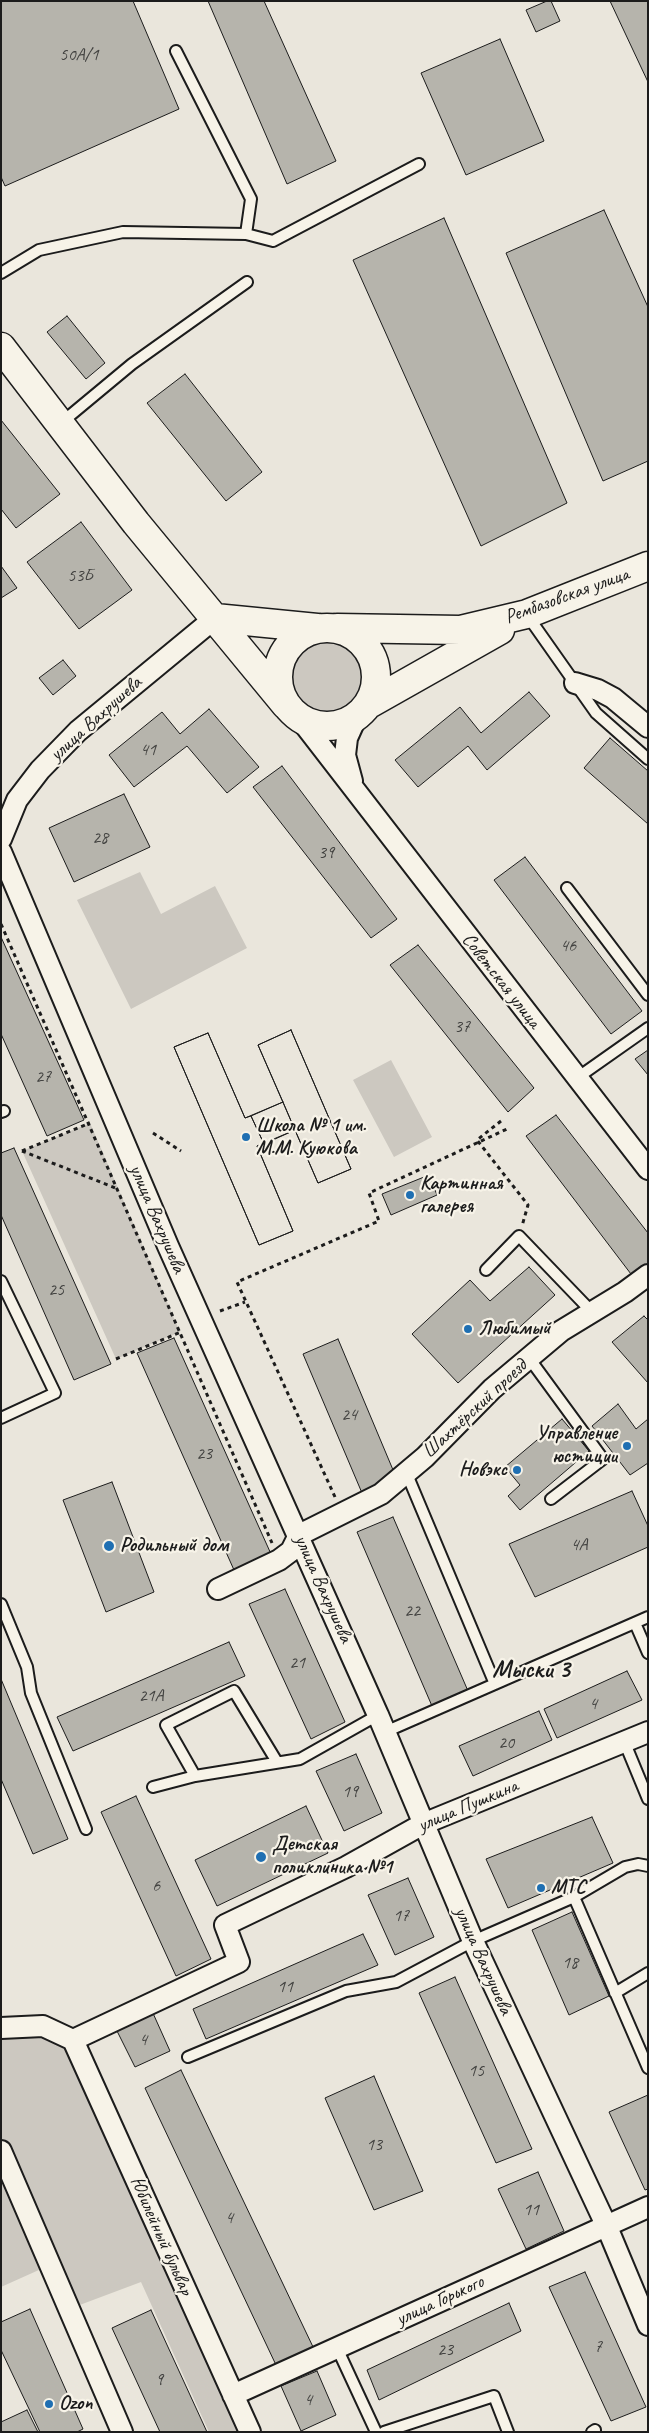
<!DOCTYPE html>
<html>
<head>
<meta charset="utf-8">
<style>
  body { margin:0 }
  #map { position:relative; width:649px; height:2433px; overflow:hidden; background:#eae6dc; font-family:Caveat,sans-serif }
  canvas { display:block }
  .frame { position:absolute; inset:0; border:2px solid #1c1c1c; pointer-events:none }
</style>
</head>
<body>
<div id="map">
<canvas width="649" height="2433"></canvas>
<div class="frame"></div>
</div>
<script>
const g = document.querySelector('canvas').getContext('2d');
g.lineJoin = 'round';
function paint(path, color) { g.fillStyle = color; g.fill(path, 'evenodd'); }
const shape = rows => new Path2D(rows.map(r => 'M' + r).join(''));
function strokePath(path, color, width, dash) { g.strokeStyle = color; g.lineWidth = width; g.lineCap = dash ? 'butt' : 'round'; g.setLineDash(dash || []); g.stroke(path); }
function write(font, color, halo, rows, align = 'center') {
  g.font = font + ' Caveat,sans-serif'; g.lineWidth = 4.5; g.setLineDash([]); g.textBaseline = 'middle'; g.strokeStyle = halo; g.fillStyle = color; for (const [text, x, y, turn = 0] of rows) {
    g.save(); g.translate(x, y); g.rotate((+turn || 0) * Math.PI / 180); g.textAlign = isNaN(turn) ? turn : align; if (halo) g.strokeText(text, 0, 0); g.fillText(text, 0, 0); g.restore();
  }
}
paint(shape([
  '289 675a37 37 0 1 1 74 0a37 37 0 1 1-74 0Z',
  [140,872,161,914,215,886,247,948,131,1009,77,900],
  [391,1060,432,1137,394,1157,353,1080],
  [90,1123,180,1332,116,1359,22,1151],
  [1,2028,73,2040,250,2432,209,2432,141,2282,69,2309,50,2265,1,2287]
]), '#ccc8c0');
const building = shape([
  [1,1,133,1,179,109,5,186,1,177,1,1],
  [208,1,264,1,336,161,287,184,208,1],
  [547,1,551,1,560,21,536,32,526,10,547,1],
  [610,1,648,1,648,82,610,1],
  [500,39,544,141,466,175,421,73,500,39],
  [604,210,648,307,648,461,603,481,506,253,604,210],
  [444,218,567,503,481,546,353,260,444,218],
  [67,316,105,363,86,379,47,332,67,316],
  [185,374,262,472,226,501,147,403,185,374],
  [1,420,60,494,16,528,1,509,1,420],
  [81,522,132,590,79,629,27,562,81,522],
  [1,566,17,588,1,598,1,566],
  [63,660,76,676,53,695,39,678,63,660],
  [529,692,550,716,487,770,468,746,418,787,395,760,460,707,481,733,529,692],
  [209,709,259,767,227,793,187,746,134,787,109,755,162,712,180,734,209,709],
  [610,738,648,771,648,824,584,768,610,738],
  [282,766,397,919,371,938,253,787,282,766],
  [124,794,150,847,74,882,49,828,124,794],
  [525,857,642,1011,611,1034,494,880,525,857],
  [1,937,84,1120,47,1136,1,1034,1,937],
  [418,945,534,1088,508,1112,390,965,418,945],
  [291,1030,351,1169,318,1183,295,1130,257,1146,293,1231,259,1245,174,1047,208,1033,245,1118,283,1102,258,1045,291,1030],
  [291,1030,351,1169,318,1183,258,1045,291,1030],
  [208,1033,245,1118,251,1116,264,1144,257,1146,293,1231,259,1245,174,1047,208,1033],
  [648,1050,648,1075,635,1059,648,1050],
  [283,1102,295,1130,264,1144,251,1116,283,1102],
  [556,1115,648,1233,648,1265,634,1278,526,1136,556,1115],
  [14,1148,111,1364,74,1380,1,1215,1,1153,14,1148],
  [429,1175,437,1195,391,1215,382,1194,429,1175],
  [529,1267,555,1295,458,1383,412,1334,470,1280,490,1301,529,1267],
  [644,1316,648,1320,648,1383,612,1342,644,1316],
  [174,1338,271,1554,234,1570,137,1353,174,1338],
  [338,1339,396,1477,362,1493,303,1354,338,1339],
  [618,1404,636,1429,648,1419,648,1463,630,1475,592,1426,618,1404],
  [562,1419,589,1451,520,1510,508,1496,520,1485,505,1467,562,1419],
  [112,1482,154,1592,106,1612,63,1500,112,1482],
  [632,1491,648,1526,648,1547,535,1597,509,1544,632,1491],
  [393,1517,468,1691,432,1706,357,1532,393,1517],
  [285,1589,345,1722,311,1739,249,1604,285,1589],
  [229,1642,245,1676,73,1751,57,1717,229,1642],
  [627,1671,642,1700,557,1738,544,1709,627,1671],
  [1,1679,68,1839,33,1854,1,1779,1,1679],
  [539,1711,552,1740,473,1776,459,1746,539,1711],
  [356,1754,382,1813,344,1831,316,1771,356,1754],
  [136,1796,211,1959,176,1976,101,1812,136,1796],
  [306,1806,328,1853,217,1906,195,1860,306,1806],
  [592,1817,613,1863,508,1908,486,1859,592,1817],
  [408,1878,434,1937,395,1955,368,1895,408,1878],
  [572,1912,609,1996,569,2015,532,1930,572,1912],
  [363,1934,378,1965,206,2039,193,2009,363,1934],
  [455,1977,532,2149,496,2163,419,1993,455,1977],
  [152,2011,170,2051,135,2067,116,2029,152,2011],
  [181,2070,314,2349,276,2365,145,2088,181,2070],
  [374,2076,423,2191,374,2210,325,2098,374,2076],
  [648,2095,648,2189,645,2190,609,2112,648,2095],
  [538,2172,564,2231,526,2249,498,2189,538,2172],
  [585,2272,646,2407,611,2421,549,2287,585,2272],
  [509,2303,521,2331,379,2400,367,2370,509,2303],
  [30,2309,83,2429,77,2432,40,2432,1,2350,1,2322,30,2309],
  [151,2310,207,2432,160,2432,112,2328,151,2310],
  [317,2371,336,2415,301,2431,281,2386,317,2371],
  [27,2410,38,2432,1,2432,1,2422,27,2410]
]);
paint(building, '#b6b4ac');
strokePath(building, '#1c1c1c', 1);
const lane = shape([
  [176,51,251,199,246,234],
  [1,273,39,250,123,232,246,234,273,241,419,164],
  [61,423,132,364,247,282],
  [527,615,596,713,648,759],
  [567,888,648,995],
  [577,1078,648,1028],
  [1,1112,4,1111],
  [486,1270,519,1236,592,1312],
  [1,1281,55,1393,1,1418],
  [529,1358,603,1459,551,1499],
  [406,1472,495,1684],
  [1,1604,27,1667,31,1693,86,1829],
  [635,1623,648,1653],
  [385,1732,648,1617],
  [624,1741,648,1799],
  [195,1776,166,1725,234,1691,277,1762],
  [153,1787,195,1776,300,1759,378,1715],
  [574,1897,625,1867,638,1864,648,1866],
  [615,1993,648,1973],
  [188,2057,346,1991,396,1982,473,1941,574,1897,648,2068],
  [337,2348,376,2432],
  [384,2432,494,2396,508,2432],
  [592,2432,595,2430]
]);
const street = shape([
  [575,683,598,690,613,698,648,727],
  [300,719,648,1169],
  [352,781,345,755,347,738,356,718],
  [1,839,17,800,40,770,78,731,215,618],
  [1,852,168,1246,378,1715,473,1941,607,2227,648,2325],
  [218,1589,279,1560,291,1551,299,1535,381,1494,425,1457,492,1389,561,1331,625,1292,648,1275],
  [1,2028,43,2026,73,2040],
  [73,2040,239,1962,225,1925,346,1867,423,1824,648,1732],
  [73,2040,250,2432],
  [1,2151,122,2432],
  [233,2395,648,2207]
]);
const primary = shape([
  [1,347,136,523,286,705],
  [215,618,317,628],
  '278 677a49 49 0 1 1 98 0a49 49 0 1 1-98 0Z',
  [337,628,460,630,527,614,648,566],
  [369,704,500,630]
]);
strokePath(lane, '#1c1c1c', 14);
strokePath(street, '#1c1c1c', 24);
strokePath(primary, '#1c1c1c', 31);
strokePath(shape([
  [1,924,272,1543],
  [501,1121,477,1140,528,1205,522,1226],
  [153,1133,181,1151],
  [22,1151,118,1189],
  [22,1151,90,1123],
  [220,1311,245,1302],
  [116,1359,181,1332],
  [335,1497,237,1282,379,1221,369,1193,507,1129]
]), '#1c1c1c', 3, [4, 4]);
strokePath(lane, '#f7f3e8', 10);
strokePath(street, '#f7f3e8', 20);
strokePath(primary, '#f7f3e8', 28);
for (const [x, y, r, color] of [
  [246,1137,5,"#1f6fb2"],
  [410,1195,5,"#1f6fb2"],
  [468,1329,5,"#1f6fb2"],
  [627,1446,5,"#1f6fb2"],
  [517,1470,5,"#1f6fb2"],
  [109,1546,6,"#1f6fb2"],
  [261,1857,6,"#1f6fb2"],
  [541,1888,5,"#1f6fb2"],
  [49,2404,5,"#1f6fb2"]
]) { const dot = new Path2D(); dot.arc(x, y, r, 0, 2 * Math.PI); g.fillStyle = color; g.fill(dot); strokePath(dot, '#f7f3e8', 2); }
write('18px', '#424240', null, [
  ["50А/1",79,55],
  ["53Б",80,576],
  ["41",148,750],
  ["28",100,838],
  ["39",326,853],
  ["46",568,946],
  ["37",462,1027],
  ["27",43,1077],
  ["25",56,1290],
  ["24",349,1415],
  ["23",204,1454],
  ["4А",579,1545],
  ["22",412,1611],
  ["21",297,1663],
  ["21А",151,1696],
  ["4",593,1704],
  ["20",506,1743],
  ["19",350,1792],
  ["6",156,1886],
  ["17",401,1916],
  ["18",570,1963],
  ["11",285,1987],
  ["4",143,2040],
  ["15",476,2071],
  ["13",374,2145],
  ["11",531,2210],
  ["4",229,2218],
  ["7",598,2347],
  ["23",445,2350],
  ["9",159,2380],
  ["4",308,2400]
]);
write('20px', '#1c1c1c', '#f7f3e8', [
  ["Рембазовская улица",567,596,-20],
  ["улица Вахрушева",96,719,-42],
  ["Советская улица",501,981,52],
  ["улица Вахрушева",157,1219,67],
  ["Шахтёрский проезд",475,1409,-43],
  ["улица Вахрушева",323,1589,66],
  ["улица Пушкина",468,1806,-23],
  ["улица Вахрушева",483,1961,66],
  ["Юбилейный бульвар",161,2236,66],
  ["улица Горького",440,2301,-25]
]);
write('bold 20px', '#1c1c1c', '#f7f3e8', [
  ["Школа № 1 им.",256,1126],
  ["М.М. Куюкова",256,1149],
  ["Картинная",420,1184],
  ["галерея",420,1207],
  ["Любимый",478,1329],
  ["Управление",617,1434,"right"],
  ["юстиции",617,1457,"right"],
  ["Новэкс",507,1470,"right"],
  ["Родильный дом",120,1546],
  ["Детская",272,1845],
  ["поликлиника №1",272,1868],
  ["МТС",551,1888],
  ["Ozon",59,2404]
], 'left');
write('bold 25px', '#1c1c1c', '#f7f3e8', [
  ["Мыски 3",531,1670]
]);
</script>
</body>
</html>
